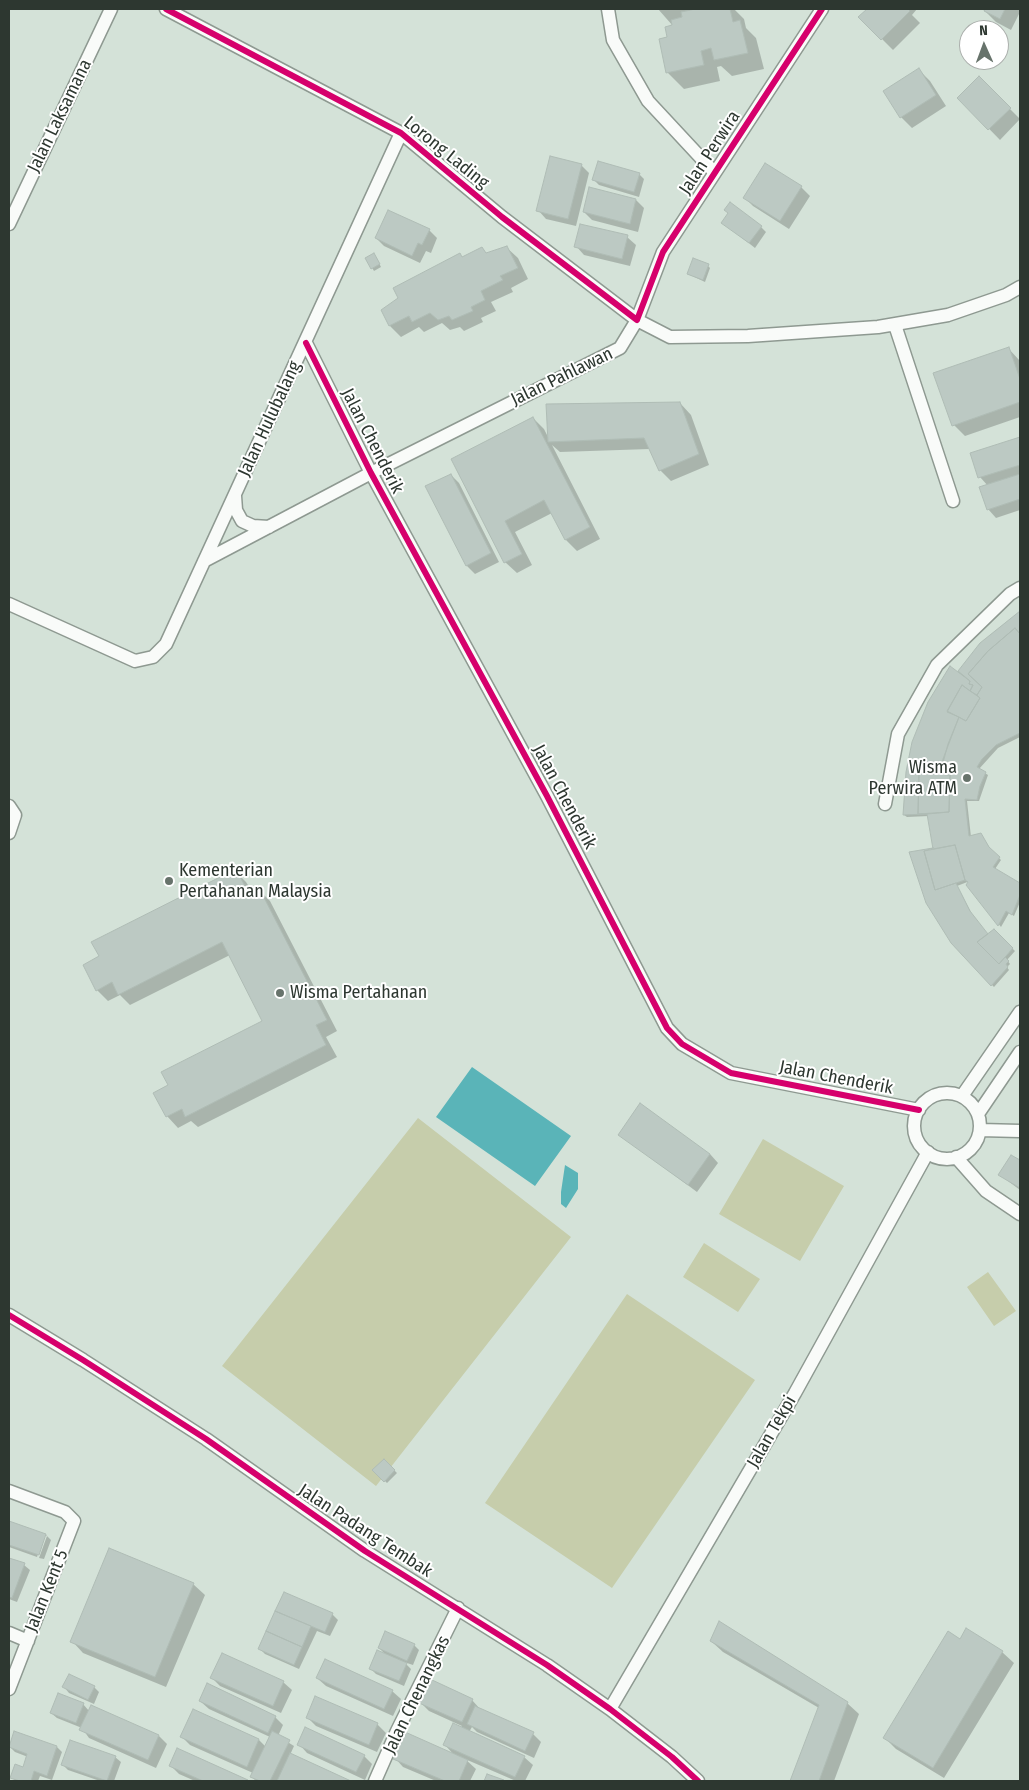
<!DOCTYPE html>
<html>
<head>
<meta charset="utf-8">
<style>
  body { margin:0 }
  #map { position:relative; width:1029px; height:1790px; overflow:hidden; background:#d4e2d8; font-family:"Fira Sans Condensed",sans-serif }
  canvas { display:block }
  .frame { position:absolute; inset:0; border:10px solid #2d3730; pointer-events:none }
  .north { position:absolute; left:959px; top:20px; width:50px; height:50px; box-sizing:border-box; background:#fff; border:1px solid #abafac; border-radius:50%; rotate:358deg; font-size:14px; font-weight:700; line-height:20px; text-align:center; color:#2d3730 }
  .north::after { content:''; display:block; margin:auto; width:18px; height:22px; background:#67736b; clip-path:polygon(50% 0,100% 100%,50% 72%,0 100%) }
</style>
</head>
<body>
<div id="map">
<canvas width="1029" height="1790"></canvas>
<div class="frame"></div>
<div class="north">N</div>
</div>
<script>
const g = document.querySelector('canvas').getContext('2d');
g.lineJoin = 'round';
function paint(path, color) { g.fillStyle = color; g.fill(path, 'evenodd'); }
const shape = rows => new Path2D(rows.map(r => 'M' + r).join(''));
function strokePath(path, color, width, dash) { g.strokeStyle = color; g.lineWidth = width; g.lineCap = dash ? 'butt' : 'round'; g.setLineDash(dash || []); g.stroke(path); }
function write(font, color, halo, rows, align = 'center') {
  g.font = font + ' "Fira Sans Condensed",sans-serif'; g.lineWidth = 4; g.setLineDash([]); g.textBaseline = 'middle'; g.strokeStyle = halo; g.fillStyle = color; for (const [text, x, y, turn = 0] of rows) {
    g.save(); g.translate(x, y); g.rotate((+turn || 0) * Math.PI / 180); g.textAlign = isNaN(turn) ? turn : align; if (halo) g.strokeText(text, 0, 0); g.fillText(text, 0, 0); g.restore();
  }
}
paint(shape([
  [418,1118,571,1237,376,1486,222,1366],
  [763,1139,844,1186,800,1261,719,1214],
  [704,1243,760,1279,738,1312,683,1277],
  [988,1272,1016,1311,994,1326,967,1287],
  [627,1294,755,1380,612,1588,485,1503]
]), '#c6cdab');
paint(shape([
  [472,1067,571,1136,535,1186,436,1117],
  [565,1165,578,1173,578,1189,566,1208,561,1204,561,1192]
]), '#5ab4b8');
paint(shape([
  [658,9,734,9,744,19,746,28,756,38,764,69,732,76,721,66,717,67,720,81,684,89,668,73,660,40,669,38,673,26],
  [869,9,917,9,912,15,920,23,893,50,860,17],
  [983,9,1020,9,1020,12,1011,30,996,22],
  [919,70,930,81,946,106,912,128,901,117],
  [979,78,1020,119,1000,140,959,98],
  [581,165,589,173,576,226,546,219,538,210],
  [766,165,801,187,810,196,789,229,753,206,745,198],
  [639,174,644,179,639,197,599,185,593,179],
  [590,188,636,200,644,208,638,232,592,220,584,212],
  [723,223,761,227,766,232,755,248],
  [429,230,437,238,431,253,426,251,420,263,384,246,376,238],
  [627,237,636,245,630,266,584,255,576,246],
  [506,247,518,258,528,279,511,288,513,292,491,302,496,311,481,318,483,322,464,331,460,327,450,330,442,323,424,332,419,327,401,337,390,326,382,310,463,258,482,249,487,254],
  [376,257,381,267,374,271,367,259],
  [708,266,710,268,705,282,688,274],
  [1008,348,1020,361,1020,417,965,436,954,425],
  [680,403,691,415,709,465,671,481,660,470,650,449,560,452,552,445,600,539,577,551,566,540,552,513,515,532,532,565,517,573,505,562,453,459,533,418,544,429,549,439],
  [1020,438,1020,510,996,518,988,509,988,486,980,477,972,454],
  [451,475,459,483,499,562,475,574,467,566],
  [1020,613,1020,737,998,748,979,769,988,775,979,801,967,801,971,837,981,834,991,850,1001,860,995,869,1020,885,1020,902,1014,916,1009,913,1001,927,968,885,970,881,957,886,972,914,988,936,994,931,1015,951,1007,960,1010,964,1007,967,1009,970,994,987,962,955,947,936,911,853,934,849,929,816,907,817,904,815,908,762,958,673,973,653,999,628],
  [235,871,246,882,253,893,259,890,270,901,337,1031,326,1037,337,1057,198,1127,191,1121,178,1128,167,1116,155,1093,169,1086,264,1021,230,955,130,1005,120,995,108,1001,97,990,100,957],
  [619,1134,710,1154,718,1163,697,1192],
  [1011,1156,1020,1162,1020,1190,1000,1175],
  [384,1460,397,1473,387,1483,374,1470],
  [9,1522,46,1535,51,1540,44,1559,39,1558,47,1536,44,1536,37,1557,9,1547],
  [110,1550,193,1584,205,1595,166,1687,83,1653,72,1641],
  [9,1559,24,1565,30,1570,17,1602,9,1599],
  [332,1614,338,1620,330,1636,317,1631,299,1669,265,1654,260,1649],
  [711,1641,847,1703,859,1714,834,1781,792,1781,819,1708,723,1652],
  [960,1641,1002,1652,1014,1663,944,1778,896,1749,885,1738],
  [414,1645,419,1650,413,1665,404,1662,411,1669,404,1686,376,1674,370,1668,387,1656,379,1648],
  [212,1678,283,1682,292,1690,281,1713,220,1686],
  [317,1678,392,1691,401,1699,393,1716,326,1686],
  [64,1687,94,1687,99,1692,94,1704,69,1693],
  [472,1700,480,1709,533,1734,541,1742,534,1758,477,1732,472,1727,469,1732,524,1757,533,1765,525,1781,516,1781,465,1759,476,1769,470,1781,436,1781,403,1767,395,1758,455,1756,445,1745,462,1726,429,1711,420,1702],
  [200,1701,275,1717,283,1725,278,1736,294,1746,290,1755,348,1781,256,1781,252,1777,253,1773,190,1745,182,1737,259,1740,266,1747,270,1737,209,1709],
  [83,1704,89,1711,91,1707,159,1736,167,1744,156,1768,89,1738,82,1728,57,1718,51,1713],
  [307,1717,377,1724,386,1733,377,1752,316,1726],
  [299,1744,364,1756,372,1764,365,1780,307,1753],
  [10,1747,57,1747,62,1752,52,1780,40,1776,38,1781,15,1781,12,1777,24,1768,28,1757,15,1752],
  [178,1750,246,1781,195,1781,179,1774,171,1766],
  [115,1757,121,1762,114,1781,100,1781,68,1770,63,1765]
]), '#0003');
const building = shape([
  [695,9,730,9,733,22,740,20,748,53,714,60,711,48,701,51,704,65,666,73,659,39,667,37,665,27,672,25,671,20,682,17,681,12,695,9],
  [867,9,908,9,910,11,881,40,858,17,867,9],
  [985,9,1005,9,1000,19,984,11,985,9],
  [919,68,936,95,900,118,883,91,919,68],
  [979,76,1011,108,988,130,957,98,979,76],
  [550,156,582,164,568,219,536,211,550,156],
  [598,161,640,173,634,192,592,180,598,161],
  [765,163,802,186,780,221,743,198,765,163],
  [589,187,636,199,630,224,583,212,589,187],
  [730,202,762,226,749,243,721,223,728,213,724,210,730,202],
  [388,210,430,229,422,245,418,243,412,256,375,238,388,210],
  [580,224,628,235,622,259,574,247,580,224],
  [507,246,518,268,500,276,503,280,481,291,485,300,471,307,473,311,452,320,449,316,438,320,430,313,412,322,409,316,389,326,381,310,398,298,393,288,460,253,462,257,482,247,486,253,507,246],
  [374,253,380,264,371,269,365,258,374,253],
  [693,258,709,264,703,280,687,274,693,258],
  [1009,347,1020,379,1020,402,952,426,933,373,1009,347],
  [680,402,699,454,659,471,644,438,548,442,546,404,680,402],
  [533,417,590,527,565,540,544,500,505,521,522,554,504,563,451,459,533,417],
  [1020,437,1020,465,978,478,970,453,1020,437],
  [451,474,491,553,466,566,425,486,451,474],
  [1020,474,1020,499,987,510,979,487,1020,474],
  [1020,611,1020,634,1015,628,988,651,968,674,982,687,977,695,970,691,973,685,969,684,970,681,958,671,980,643,1020,611],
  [1015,628,1020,634,1020,733,996,745,982,759,977,767,986,772,980,786,977,800,965,799,969,836,981,833,989,847,1000,857,993,867,1020,883,1020,895,1012,915,1006,911,998,926,966,885,968,882,965,880,955,845,933,849,927,814,949,812,950,775,940,774,943,759,959,717,966,721,980,698,977,695,982,687,968,674,988,651,1015,628],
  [950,666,970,681,969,684,973,685,970,691,962,685,947,712,959,717,948,744,940,774,919,773,918,814,927,814,903,815,906,772,912,742,928,702,950,666],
  [962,685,980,698,966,721,947,711,962,685],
  [919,773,950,775,949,812,918,814,919,773],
  [955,845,965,880,935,890,924,851,955,845],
  [933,848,924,851,935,890,956,883,970,911,988,934,977,942,999,964,1005,957,1009,961,1006,964,1008,967,991,986,951,943,926,903,909,852,933,848],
  [236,869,249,894,259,888,327,1020,316,1025,326,1045,185,1117,182,1109,166,1117,153,1093,168,1085,161,1072,262,1021,222,942,118,995,112,982,96,991,83,965,99,956,91,942,236,869],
  [994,929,1013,948,999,964,977,942,994,929],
  [640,1103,710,1154,688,1185,618,1135,640,1103],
  [1011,1155,1020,1160,1020,1188,998,1175,1011,1155],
  [384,1459,395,1470,384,1482,372,1470,384,1459],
  [9,1521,46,1534,39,1555,9,1545,9,1521],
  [109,1548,194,1583,155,1677,70,1642,109,1548],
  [9,1558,25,1563,12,1598,9,1597,9,1558],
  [284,1592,333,1613,325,1632,275,1611,284,1592],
  [275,1611,311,1626,302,1647,266,1631,275,1611],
  [719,1621,848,1702,819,1781,790,1781,819,1705,710,1641,719,1621],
  [966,1628,1003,1651,933,1768,883,1738,948,1631,960,1639,966,1628],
  [266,1631,302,1647,294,1665,258,1649,266,1631],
  [385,1631,415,1644,407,1661,378,1648,385,1631],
  [377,1650,407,1663,399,1681,369,1669,377,1650],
  [222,1653,284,1681,273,1706,210,1678,222,1653],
  [325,1659,393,1690,384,1709,316,1678,325,1659],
  [69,1674,95,1686,88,1700,62,1687,69,1674],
  [430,1679,473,1699,462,1722,419,1703,430,1679],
  [207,1683,276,1716,268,1733,199,1701,207,1683],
  [58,1693,84,1703,76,1723,50,1713,58,1693],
  [315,1696,378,1723,369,1745,306,1718,315,1696],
  [91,1705,159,1735,148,1760,79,1730,91,1705],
  [475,1706,534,1732,525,1751,467,1724,475,1706],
  [193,1709,259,1739,247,1767,180,1737,193,1709],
  [453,1723,525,1756,515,1777,443,1745,453,1723],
  [305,1727,365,1755,356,1772,297,1745,305,1727],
  [14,1731,57,1746,47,1776,34,1771,31,1781,20,1781,10,1778,15,1764,23,1767,27,1754,9,1747,14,1731],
  [272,1731,290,1740,270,1781,260,1781,250,1777,272,1731],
  [405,1732,468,1760,459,1781,445,1781,393,1759,405,1732],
  [70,1740,116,1756,107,1781,61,1765,70,1740],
  [177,1748,248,1780,247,1781,203,1781,169,1766,177,1748],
  [290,1753,351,1781,277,1781,290,1753],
  [487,1774,504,1780,504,1781,484,1781,487,1774]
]);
paint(building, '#bcc9c3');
strokePath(building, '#afbcb5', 1);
const minor = shape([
  [166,9,401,133,502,217,637,320,663,252,822,9],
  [608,9,613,40,648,101,714,172],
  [9,224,111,9],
  [895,325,953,501],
  [306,343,371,473,547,796,667,1028,682,1044,731,1073,919,1110],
  [235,496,236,510,242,521,253,526,269,527],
  [204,561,371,473,620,348,637,320,670,337,748,336,878,327,948,315,1006,295,1020,287],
  [9,604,135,661,153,657,166,644,401,133],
  [885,804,898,734,937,665,1010,594,1020,588],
  [9,806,15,815,9,833],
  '914 1126a33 33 0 1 1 66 0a33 33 0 1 1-66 0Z',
  [962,1096,1020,1012],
  [978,1114,1020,1052],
  [980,1130,1020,1131],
  [956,1157,986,1191,1020,1214],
  [9,1315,83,1360,206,1439,365,1551,547,1665,610,1709,672,1757,698,1781],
  [9,1491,65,1512,74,1521,9,1689],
  [9,1633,28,1641],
  [610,1709,795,1393,928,1152],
  [375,1781,397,1731,458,1608]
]);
strokePath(minor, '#8e9991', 15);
strokePath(minor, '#f9fbf9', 12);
strokePath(shape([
  [166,9,401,133,502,217,637,320,663,252,822,9],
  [306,343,371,473,547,796,667,1028,682,1044,731,1073,919,1110],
  [9,1315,83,1360,206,1439,365,1551,547,1665,610,1709,672,1757,698,1781]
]), '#d6006c', 6);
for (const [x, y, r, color] of [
  [967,778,5,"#67736b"],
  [169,881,5,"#67736b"],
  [280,993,5,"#67736b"]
]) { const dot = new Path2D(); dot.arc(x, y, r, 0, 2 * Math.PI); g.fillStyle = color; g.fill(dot); strokePath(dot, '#fff', 2); }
write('18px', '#2d3730', '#fff', [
  ["Jalan Laksamana",60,116,-64],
  ["Lorong Lading",446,153,39],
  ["Jalan Perwira",710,153,-57],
  ["Jalan Pahlawan",562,377,-26],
  ["Jalan Hulubalang",270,419,-65],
  ["Jalan Chenderik",372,441,63],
  ["Jalan Chenderik",564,797,62],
  ["Jalan Chenderik",836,1078,11],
  ["Jalan Tekpi",772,1432,-60],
  ["Jalan Padang Tembak",365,1531,33],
  ["Jalan Kent 5",47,1591,-68],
  ["Jalan Chenangkas",417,1695,-64]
]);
write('18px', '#2d3730', '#fff', [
  ["Wisma",957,768,"right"],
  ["Perwira ATM",957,789,"right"],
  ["Kementerian",179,871],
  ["Pertahanan Malaysia",179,892],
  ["Wisma Pertahanan",290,993]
], 'left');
</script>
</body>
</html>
